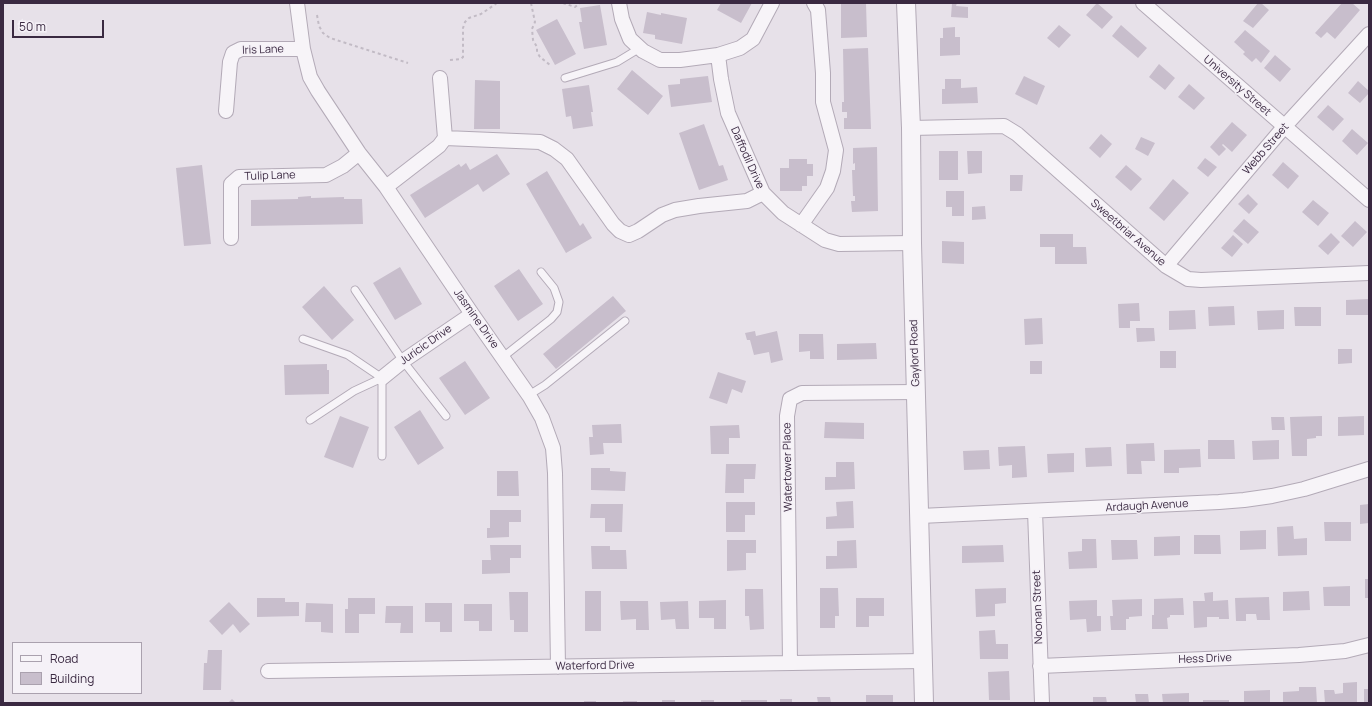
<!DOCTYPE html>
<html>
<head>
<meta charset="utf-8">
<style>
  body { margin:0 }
  #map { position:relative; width:1372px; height:706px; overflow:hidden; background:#e7e1e9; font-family:Manrope,sans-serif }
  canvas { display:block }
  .frame { position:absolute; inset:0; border:4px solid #3a2941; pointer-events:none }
  .legend { position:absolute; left:12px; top:642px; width:130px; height:52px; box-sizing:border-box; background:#f5f1f7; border:1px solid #aaa1ae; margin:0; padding:5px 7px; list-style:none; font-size:12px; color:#3a2941 }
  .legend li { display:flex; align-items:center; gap:8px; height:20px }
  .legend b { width:20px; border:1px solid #aaa1ae }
  .scale { position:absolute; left:12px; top:20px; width:92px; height:18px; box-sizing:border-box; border:2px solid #3a2941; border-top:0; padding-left:5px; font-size:12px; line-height:14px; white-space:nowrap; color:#3a2941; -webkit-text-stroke:3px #f5f1f7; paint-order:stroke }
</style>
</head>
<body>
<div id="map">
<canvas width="1372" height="706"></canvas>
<div class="frame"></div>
<ul class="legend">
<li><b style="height:5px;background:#f7f4f8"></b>Road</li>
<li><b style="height:11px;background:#c8becc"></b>Building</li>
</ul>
<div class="scale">50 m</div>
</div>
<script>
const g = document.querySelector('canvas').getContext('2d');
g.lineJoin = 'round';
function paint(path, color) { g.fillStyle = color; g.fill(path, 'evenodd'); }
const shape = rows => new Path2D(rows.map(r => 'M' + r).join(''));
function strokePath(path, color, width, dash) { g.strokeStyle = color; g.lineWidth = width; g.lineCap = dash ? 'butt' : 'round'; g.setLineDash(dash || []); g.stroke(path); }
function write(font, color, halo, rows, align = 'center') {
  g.font = font + ' Manrope,sans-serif'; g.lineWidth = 3; g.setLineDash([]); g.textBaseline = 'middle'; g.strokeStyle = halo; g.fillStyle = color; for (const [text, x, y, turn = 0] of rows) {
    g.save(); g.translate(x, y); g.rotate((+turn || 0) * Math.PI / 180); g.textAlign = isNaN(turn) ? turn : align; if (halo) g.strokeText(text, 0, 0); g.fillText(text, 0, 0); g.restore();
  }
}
paint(shape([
  [721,3,752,3,741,23,717,10],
  [841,3,866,3,867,37,841,38],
  [952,3,957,3,956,6,968,7,968,18,951,17],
  [1097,3,1113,17,1102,29,1086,15],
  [1258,3,1261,3,1269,10,1253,28,1243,21],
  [1342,3,1352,3,1360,10,1335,39,1327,32,1321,38,1315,33],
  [600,5,607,45,584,49,579,22,582,22,580,8],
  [647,12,661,15,661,13,687,18,682,44,655,39,655,35,643,33],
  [557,19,576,54,555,65,536,30],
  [1059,25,1071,35,1059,48,1047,38],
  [1121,25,1147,48,1138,58,1112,36],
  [955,27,955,37,960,37,960,55,940,56,940,38,943,38,943,28],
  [1245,30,1270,51,1261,63,1256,58,1252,62,1243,54,1245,52,1234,42],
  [868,48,871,129,844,129,844,118,847,118,847,112,842,112,842,102,844,102,843,49],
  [1275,55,1291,69,1280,82,1264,68],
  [1159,64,1175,78,1165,90,1149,77],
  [632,70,663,96,648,115,617,89],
  [708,76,712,102,671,107,668,85,680,84,680,79],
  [1024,76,1045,86,1037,105,1015,94],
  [945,79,961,79,961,88,977,87,978,103,942,104,942,89,945,89],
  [475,80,500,81,500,129,474,129],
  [1358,81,1369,91,1369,93,1360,103,1348,93],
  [1189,84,1205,98,1194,110,1178,97],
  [589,85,593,112,591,112,593,126,573,129,571,116,566,117,562,89],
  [1328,105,1344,119,1333,131,1317,117],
  [1232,122,1247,135,1232,152,1223,144,1222,145,1226,149,1219,156,1210,147],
  [704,124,719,166,723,165,728,180,699,190,679,133],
  [1352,129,1368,143,1357,155,1342,141],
  [1101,134,1112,144,1100,158,1089,148],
  [1141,137,1155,143,1148,156,1135,149],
  [877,147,878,211,852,212,851,201,855,201,855,196,853,196,852,170,855,170,855,163,853,164,853,148],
  [939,151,958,151,958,180,939,180],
  [967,151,982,151,982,173,968,174],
  [497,154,510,174,483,192,478,184,425,218,410,195,459,164,461,167,466,163,470,170],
  [1205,158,1217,167,1208,177,1197,168],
  [789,159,807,159,807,164,813,164,813,176,807,176,807,186,802,186,802,191,780,191,780,168,789,168],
  [1283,162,1299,176,1288,189,1272,175],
  [202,165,211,244,184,246,176,168],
  [1126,165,1142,179,1131,191,1115,177],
  [547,171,580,226,583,223,592,238,566,253,526,184],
  [1010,175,1023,175,1022,191,1010,191],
  [1173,179,1189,193,1164,221,1149,208],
  [946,191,964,191,964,216,952,216,952,207,946,207],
  [1248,194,1258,204,1249,214,1238,204],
  [311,196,311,198,344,197,344,199,362,199,363,224,251,226,251,200,298,199,298,197],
  [1313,200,1329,213,1318,226,1302,212],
  [985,206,986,219,972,220,972,207],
  [1244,219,1259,232,1248,244,1233,231],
  [1355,221,1367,232,1353,247,1341,236],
  [1331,233,1340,242,1328,255,1318,246],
  [1040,234,1073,234,1073,247,1086,247,1087,264,1055,264,1055,247,1040,247],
  [1233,235,1243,244,1232,257,1221,248],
  [942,241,964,242,964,264,942,263],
  [400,267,422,304,395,320,373,283],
  [519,269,543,304,518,321,494,286],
  [324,286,354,320,332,340,302,307],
  [613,296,626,311,556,369,543,354],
  [1369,299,1369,315,1346,315,1346,300],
  [1139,303,1140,321,1130,321,1130,328,1119,328,1118,304],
  [1234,306,1235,325,1209,326,1208,307],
  [1294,307,1321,307,1321,326,1295,326],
  [1195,310,1196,329,1169,330,1169,311],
  [1284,310,1284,329,1258,330,1257,311],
  [1042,318,1043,344,1025,345,1024,319],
  [1136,328,1154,328,1155,341,1137,342],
  [755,331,756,336,777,331,783,360,771,363,769,352,754,355,750,340,747,340,745,333],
  [799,334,823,334,824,359,810,359,810,351,799,352],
  [876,343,877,359,837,360,837,344],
  [1338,349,1352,349,1352,363,1338,364],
  [1160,351,1176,351,1176,368,1160,368],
  [465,361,490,398,465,415,439,378],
  [1030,361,1042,361,1042,374,1030,374],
  [327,364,327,370,329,370,329,394,285,395,284,365],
  [718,372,746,381,742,393,732,389,727,404,709,398],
  [420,410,444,448,418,465,394,427],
  [340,416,369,427,353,468,324,457],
  [1322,416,1322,436,1316,436,1316,438,1307,439,1307,456,1292,456,1290,417],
  [1364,416,1364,435,1338,436,1338,417],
  [1271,417,1284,417,1285,430,1272,430],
  [825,422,864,423,864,439,824,438],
  [621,424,622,443,603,443,604,454,590,455,589,437,593,437,592,425],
  [739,425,740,438,729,438,729,454,711,454,710,426],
  [1208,440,1234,440,1235,459,1208,459],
  [1279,440,1279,459,1253,460,1252,441],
  [1154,443,1155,461,1141,461,1142,474,1127,474,1126,444],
  [1025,446,1027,477,1012,478,1012,465,999,466,998,447],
  [1111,447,1112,466,1086,467,1085,448],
  [1200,449,1201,467,1179,468,1179,473,1164,473,1164,450],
  [989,450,990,469,964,470,963,451],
  [1074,453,1074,472,1048,473,1047,454],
  [836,462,854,462,855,489,825,490,825,477,836,477],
  [726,464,756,464,755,479,744,479,744,493,725,493],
  [591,468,610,468,610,471,626,472,625,491,591,490],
  [497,471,518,471,519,496,497,496],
  [853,501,854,528,826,529,826,517,837,516,836,502],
  [726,502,755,502,755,515,745,515,745,532,726,532],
  [591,504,623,504,622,532,605,532,605,518,590,518],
  [1369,504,1369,523,1360,524,1360,505],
  [490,510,521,510,521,522,509,522,509,537,487,538,487,528,490,528],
  [1324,522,1351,522,1351,541,1325,541],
  [1293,526,1294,539,1307,538,1307,555,1278,556,1277,527],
  [1266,530,1266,549,1240,550,1240,531],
  [1194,535,1220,535,1221,554,1194,554],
  [1180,536,1180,555,1154,556,1154,537],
  [1082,539,1096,539,1097,568,1069,569,1068,552,1082,551],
  [727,540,756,540,756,553,746,553,746,570,727,571],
  [856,540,857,568,826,569,826,556,837,556,837,541],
  [1111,540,1137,540,1138,559,1112,560],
  [490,545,521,545,521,558,510,558,510,573,482,574,482,560,491,560],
  [1003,545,1004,562,962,563,962,546],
  [591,546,610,546,610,550,626,550,627,569,592,569],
  [1365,579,1369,579,1369,598,1365,598],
  [1350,586,1350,606,1324,606,1323,587],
  [820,588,838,588,839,616,835,616,835,628,820,628],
  [1006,588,1006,603,995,604,995,616,976,617,975,589],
  [745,589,763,589,764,629,750,630,749,616,745,616],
  [585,591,601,591,601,631,585,631],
  [1309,591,1310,610,1283,611,1283,592],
  [509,592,528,592,528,632,514,632,514,620,510,620],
  [1213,592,1213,601,1228,600,1229,619,1219,619,1219,617,1207,617,1207,627,1194,628,1193,601,1205,601,1204,593],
  [1269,597,1270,620,1257,620,1256,614,1246,614,1246,621,1236,621,1235,598],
  [257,598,285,598,285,602,299,602,299,616,257,617],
  [348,598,375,598,375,614,359,614,359,633,345,633,345,609,348,609],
  [856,598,884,598,884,616,869,616,869,627,856,627],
  [1183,598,1184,615,1170,615,1170,617,1167,618,1168,629,1152,629,1152,615,1154,615,1154,599],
  [1142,599,1142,616,1129,617,1129,619,1126,619,1126,630,1111,630,1110,616,1113,616,1112,600],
  [726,600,726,629,714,629,714,618,699,618,699,601],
  [1097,600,1097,616,1101,616,1101,631,1087,632,1086,619,1070,620,1069,601],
  [620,601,648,601,649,630,636,630,636,619,621,620],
  [688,601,689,629,676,629,675,619,661,620,660,602],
  [229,602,250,624,240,633,233,624,222,635,209,621],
  [306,603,333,604,333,633,321,632,321,622,305,622],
  [425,603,452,603,452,632,440,632,440,622,425,622],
  [464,604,492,604,492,631,479,631,479,621,464,621],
  [386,606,413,606,413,633,400,633,401,623,385,623],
  [995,630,996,644,1008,644,1008,659,980,659,979,631],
  [208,650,222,650,221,690,203,690,204,663,207,663],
  [1009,671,1010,700,989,700,988,672],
  [1357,682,1357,703,1325,703,1324,690,1334,690,1335,694,1343,693,1343,683],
  [1299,687,1316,687,1317,703,1283,703,1283,692,1299,691],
  [1364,689,1369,689,1369,703,1364,703],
  [1270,690,1270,703,1244,703,1244,691],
  [1189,693,1189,703,1163,703,1162,694],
  [1135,694,1148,694,1149,703,1136,703],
  [866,695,893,695,893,703,866,703],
  [817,697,830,697,831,703,818,703],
  [1093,697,1106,697,1107,703,1093,703],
  [232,699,236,703,228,703],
  [780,699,792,699,792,703,780,703],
  [662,700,675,700,675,703,662,703],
  [701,700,714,700,714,703,701,703],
  [741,700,767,700,767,703,741,703],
  [1203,700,1229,700,1229,703,1203,703],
  [584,701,596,701,596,703,584,703],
  [623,701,637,701,637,703,623,703]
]), '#c8becc');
const service = shape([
  [565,78,617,62,640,48],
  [355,290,403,361,446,416],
  [303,339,348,355,382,378],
  [503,357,551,319,557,312,559,302,554,288,541,272],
  [382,378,382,456],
  [529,395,545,385,625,321],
  [310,420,354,391,382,378]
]);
const minor = shape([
  [297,3,303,49,310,77,318,91,359,153,386,187,472,314,530,397,542,418,553,448,555,473,558,667],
  [619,3,622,19,630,39,643,51,660,60,680,60,718,55,740,48,753,39,772,3],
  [1143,3,1369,200],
  [718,55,721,79,728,113,763,193,783,213,825,240,839,244,912,243],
  [440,78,445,138],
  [226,111,230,62,233,53,241,49,303,49],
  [911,128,1004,126,1017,134,1166,266,1188,279,1201,280,1369,273],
  [386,187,439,146,445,138,540,142,554,149,567,159,613,224,620,231,629,235,638,231,662,215,675,210,699,206,747,201,763,193],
  [801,225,827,188,833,171,836,150,823,102,823,73,818,10,814,3],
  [231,238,231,184,239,177,326,175,343,166,359,153],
  [1166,266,1284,127,1369,34],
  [382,378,403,361,472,314],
  [1035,511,1042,703],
  [920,516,1219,502,1244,500,1272,496,1304,489,1369,469],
  [790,663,787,416,790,399,802,393,916,392],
  [1040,666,1299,655,1345,651,1369,645],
  [268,671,923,661]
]);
const tertiary = shape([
  [906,3,911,128,912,243,924,703]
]);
strokePath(service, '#b3aab7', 9);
strokePath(minor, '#b3aab7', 16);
strokePath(tertiary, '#b3aab7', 20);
strokePath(shape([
  [531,3,535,22,532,29,533,40,537,47,537,52,540,57,550,65],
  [563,3,575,7,580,3],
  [317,15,319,26,323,33,330,38,408,63],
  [450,60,461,59,463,57,463,28,465,22,469,18,481,14,497,3]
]), '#c2bbc5', 2, [3, 3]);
strokePath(service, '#f7f4f8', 7);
strokePath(minor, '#f7f4f8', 14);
strokePath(tertiary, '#f7f4f8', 18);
write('11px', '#3a2941', '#f5f1f7', [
  ["Iris Lane",263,50,-2],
  ["University Street",1237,86,41],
  ["Webb Street",1266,149,-49],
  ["Daffodil Drive",747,158,66],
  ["Tulip Lane",270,176,-2],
  ["Sweetbriar Avenue",1128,233,41],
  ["Jasmine Drive",476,319,55],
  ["Juricic Drive",426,345,-35],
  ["Gaylord Road",915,353,-92],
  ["Watertower Place",788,467,-91],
  ["Ardaugh Avenue",1147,506,-3],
  ["Noonan Street",1038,607,-92],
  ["Hess Drive",1205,659,-2],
  ["Waterford Drive",595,666,-1]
]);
</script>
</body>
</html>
